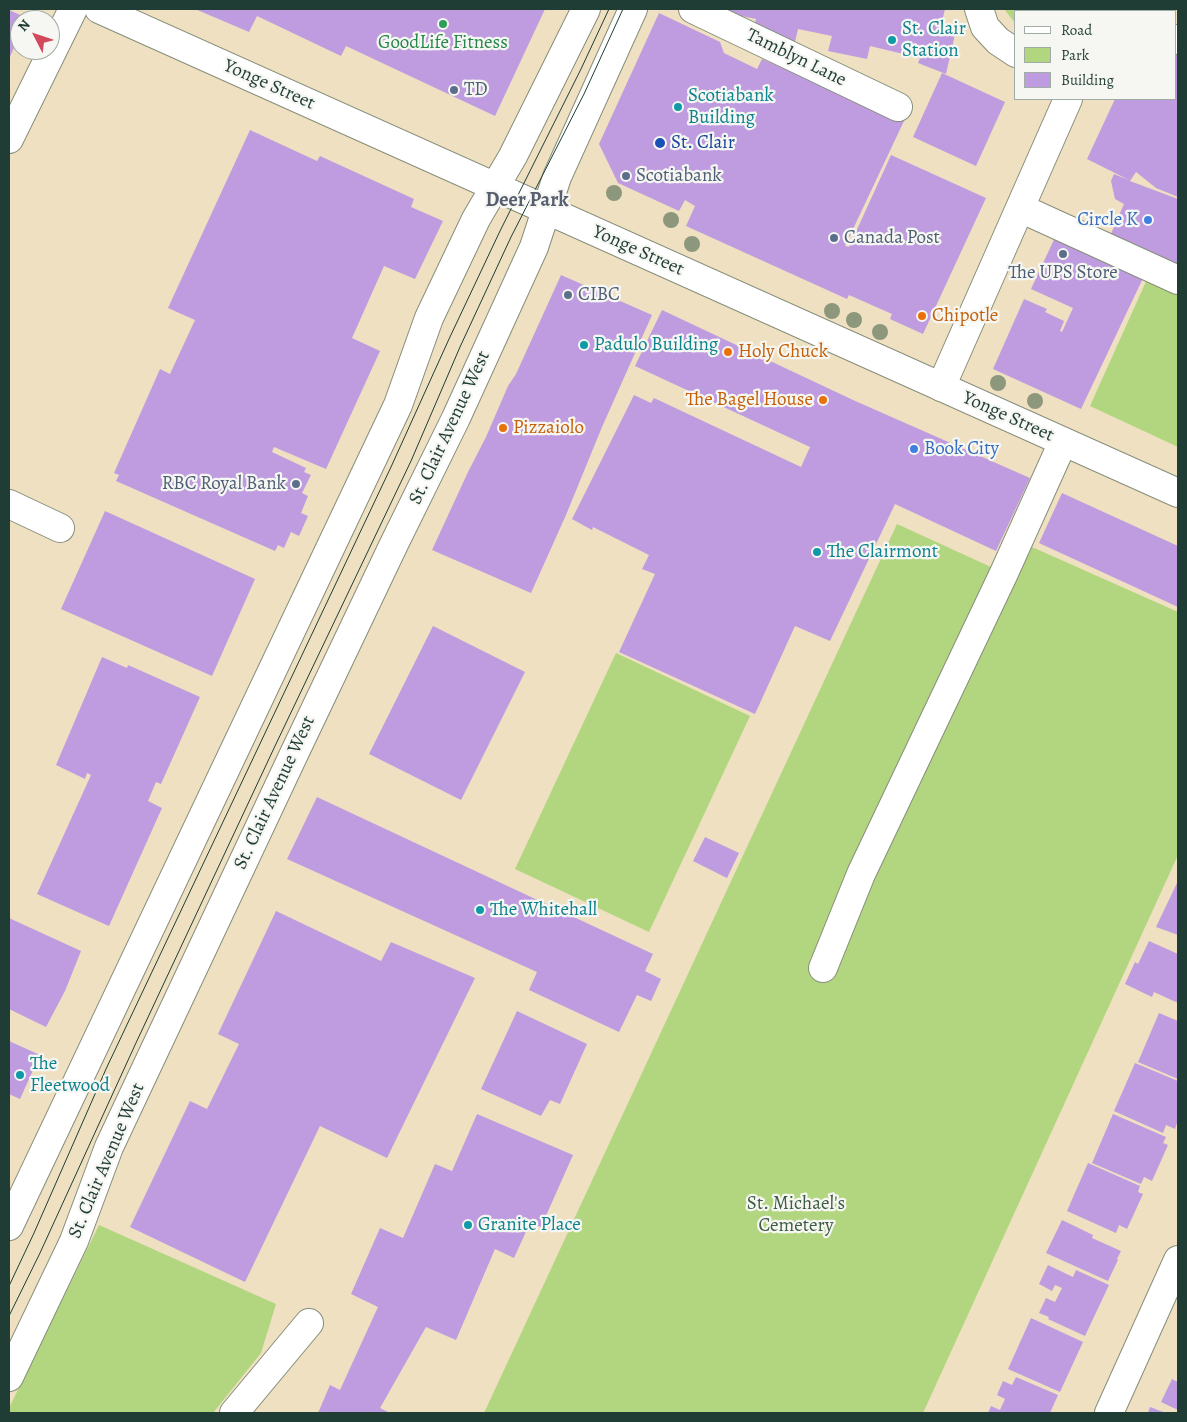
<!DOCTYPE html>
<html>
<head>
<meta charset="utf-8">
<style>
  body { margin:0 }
  #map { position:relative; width:1187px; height:1422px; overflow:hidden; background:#eee0c1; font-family:Alegreya,serif }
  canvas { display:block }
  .frame { position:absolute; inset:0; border:10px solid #1f3d34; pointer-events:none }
  .legend { position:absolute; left:1014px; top:10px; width:162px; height:90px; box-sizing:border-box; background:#f6f6f2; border:1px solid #a0aca6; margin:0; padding:6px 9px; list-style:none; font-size:15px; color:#1f3d34 }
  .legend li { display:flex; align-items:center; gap:10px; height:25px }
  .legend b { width:25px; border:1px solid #a0aca6 }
  .north { position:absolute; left:10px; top:10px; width:50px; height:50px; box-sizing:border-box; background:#f6f6f2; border:1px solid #a0aca6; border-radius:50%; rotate:311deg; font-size:14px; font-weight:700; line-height:20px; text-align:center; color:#1f3d34 }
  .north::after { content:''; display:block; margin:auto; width:18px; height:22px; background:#d1495b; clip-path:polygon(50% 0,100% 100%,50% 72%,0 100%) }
</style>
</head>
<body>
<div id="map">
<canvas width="1187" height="1422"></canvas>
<div class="frame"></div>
<ul class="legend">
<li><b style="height:6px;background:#fff"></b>Road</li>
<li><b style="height:14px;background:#b2d67f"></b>Park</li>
<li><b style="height:14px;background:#bf9ce0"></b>Building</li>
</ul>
<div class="north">N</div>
</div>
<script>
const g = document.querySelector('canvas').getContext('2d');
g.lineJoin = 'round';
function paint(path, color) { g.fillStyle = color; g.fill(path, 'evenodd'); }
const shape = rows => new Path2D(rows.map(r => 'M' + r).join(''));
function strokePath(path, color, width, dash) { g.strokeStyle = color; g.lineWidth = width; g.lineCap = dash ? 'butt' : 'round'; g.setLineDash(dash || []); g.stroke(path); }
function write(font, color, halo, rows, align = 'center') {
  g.font = font + ' Alegreya,serif'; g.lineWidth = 4.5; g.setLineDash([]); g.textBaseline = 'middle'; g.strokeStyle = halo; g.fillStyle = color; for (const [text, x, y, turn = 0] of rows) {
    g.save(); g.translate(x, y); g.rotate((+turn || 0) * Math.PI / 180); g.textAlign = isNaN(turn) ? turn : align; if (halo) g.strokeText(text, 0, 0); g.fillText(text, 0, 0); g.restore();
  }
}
paint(shape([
  [1004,9,1076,9,1075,11,1016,11,1016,24],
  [1148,277,1178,291,1178,447,1090,406],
  [897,524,1015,578,1032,547,1178,612,1178,855,923,1413,484,1413],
  [616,653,750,716,649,932,515,869],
  [99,1225,276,1304,261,1353,213,1413,9,1413,9,1408]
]), '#b2d67f');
paint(shape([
  [195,9,545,9,495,116,346,46,341,56,257,16,249,32],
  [715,9,945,9,941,26,956,30,946,74,918,63,920,58,870,46,867,59,828,51,832,36,798,29,795,42,782,39,754,26,756,19,722,12],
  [9,10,27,18,27,20,20,20,20,34,9,59],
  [659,13,720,42,724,53,757,69,762,59,904,121,845,246,849,247,891,155,986,198,923,334,890,319,892,314,849,295,847,299,686,226,695,206,685,200,679,211,618,183,599,144],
  [1176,50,1178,51,1178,197,1156,188,1136,172,1130,181,1178,199,1178,268,1110,236,1124,204,1115,199,1111,181,1114,174,1129,180,1087,159,1115,99,1176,99],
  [942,73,1005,102,976,166,913,137],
  [250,130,317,161,320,156,414,199,411,207,443,221,415,279,384,266,352,338,380,351,326,469,274,447,272,452,306,468,304,472,311,475,302,493,308,496,301,513,308,516,299,536,291,532,284,548,278,545,275,551,116,481,119,475,114,473,160,369,170,374,195,320,168,308],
  [1057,233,1145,274,1081,409,993,369,1024,299,1047,309,1045,312,1064,321,1060,331,1062,332,1073,308,1031,289],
  [561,275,652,315,602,427,566,515,531,593,432,550,468,472,486,437,508,386,516,374],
  [662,310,853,400,1030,478,996,551,895,504,830,641,795,626,755,714,619,652,655,574,642,569,649,555,593,527,592,530,572,519,634,395,651,403,654,398,801,467,810,447,635,366],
  [1062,493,1178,546,1178,607,1039,543],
  [105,511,255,579,212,676,61,609],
  [433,626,525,672,461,800,369,754],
  [102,657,127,668,128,665,200,697,161,784,156,782,148,801,162,808,109,926,37,894,91,775,87,773,85,779,56,765],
  [317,797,653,954,645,971,661,979,651,1001,637,995,619,1032,529,990,537,972,287,859],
  [705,837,739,853,727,878,693,861],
  [1178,881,1178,935,1156,927],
  [276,911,381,961,391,942,475,978,387,1158,320,1126,245,1282,130,1227,190,1101,207,1109,239,1044,218,1034],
  [9,918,81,951,65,991,46,1027,9,1009],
  [1149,941,1178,954,1178,1003,1154,992,1152,997,1125,984,1135,962,1138,964],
  [517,1011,587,1044,560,1104,550,1100,541,1116,481,1089],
  [1159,1013,1178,1021,1178,1079,1138,1062],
  [9,1041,40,1055,20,1099,9,1094],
  [1135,1063,1178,1081,1178,1120,1175,1129,1166,1125,1163,1133,1114,1111],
  [477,1114,573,1155,541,1227,530,1223,514,1258,495,1249,456,1340,426,1327,380,1408,390,1413,318,1413,330,1385,340,1390,378,1307,351,1294,380,1228,403,1238,435,1164,452,1171],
  [1113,1114,1166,1137,1163,1143,1168,1145,1152,1181,1144,1177,1141,1184,1092,1163],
  [1088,1163,1140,1186,1138,1192,1143,1194,1127,1229,1119,1225,1116,1233,1067,1211],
  [1062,1220,1093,1235,1092,1238,1121,1251,1117,1259,1118,1260,1108,1281,1046,1253],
  [1048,1265,1073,1277,1076,1270,1109,1285,1085,1336,1048,1319,1049,1317,1039,1313,1046,1298,1055,1302,1062,1288,1055,1285,1052,1291,1039,1284],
  [1031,1318,1083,1342,1060,1392,1008,1369],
  [1016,1377,1058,1395,1050,1413,988,1413,991,1406,1000,1410,1005,1399,997,1395,1003,1381,1012,1385],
  [1172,1379,1178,1382,1178,1410,1161,1402],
  [1150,1407,1166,1413,1148,1413]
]), '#bf9ce0');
const minor = shape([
  [693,9,898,107],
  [979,9,985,27,998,41,1016,53],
  [1110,9,1115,11],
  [1176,39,1178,40],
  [9,139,73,9],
  [1020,208,1178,280],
  [941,387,1068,99],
  [9,504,60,528],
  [823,968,861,874,1004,573,1063,442],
  [234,1413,309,1323],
  [1109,1413,1178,1260]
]);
const major = shape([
  [99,9,1178,493],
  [9,1226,398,405,429,318,476,219,513,156,586,9],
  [9,1377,74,1241,109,1147,293,756,394,544,456,418,534,247,557,177,633,9]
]);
strokePath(minor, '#868e7a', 30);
strokePath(major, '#868e7a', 30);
strokePath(minor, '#fff', 28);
strokePath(major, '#fff', 28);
strokePath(shape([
  [9,1286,34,1233,106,1069,391,467,449,339,500,231,581,69,609,9],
  [9,1316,40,1253,135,1045,275,746,411,461,460,347,511,237,584,94,623,9]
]), '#1f3d34', 1);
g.fillStyle = '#8c977c';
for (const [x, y] of [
  [614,193],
  [671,220],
  [692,244],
  [832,311],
  [854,320],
  [880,332],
  [998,383],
  [1035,401]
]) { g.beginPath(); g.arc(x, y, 8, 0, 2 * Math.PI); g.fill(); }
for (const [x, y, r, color] of [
  [443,24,5,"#2e9e5b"],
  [892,40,5,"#0f9aa8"],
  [454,90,5,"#5c6f8a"],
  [678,107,5,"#0f9aa8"],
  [660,143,6,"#1a4fb4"],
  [626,176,5,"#5c6f8a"],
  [1148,220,5,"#3f7fe0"],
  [834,238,5,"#5c6f8a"],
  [1063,254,5,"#5c6f8a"],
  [568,295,5,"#5c6f8a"],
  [922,316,5,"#e8710a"],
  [584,345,5,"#0f9aa8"],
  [728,352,5,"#e8710a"],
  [823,400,5,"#e8710a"],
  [503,428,5,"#e8710a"],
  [914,449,5,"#3f7fe0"],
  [296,484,5,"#5c6f8a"],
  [817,552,5,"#0f9aa8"],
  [480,910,5,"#0f9aa8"],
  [20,1075,5,"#0f9aa8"],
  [468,1225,5,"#0f9aa8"]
]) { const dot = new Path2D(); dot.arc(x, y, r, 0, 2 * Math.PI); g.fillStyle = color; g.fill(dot); strokePath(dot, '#f6f6f2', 2); }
write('19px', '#0d838f', '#f6f6f2', [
  ["St. Clair",902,29],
  ["Station",902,51],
  ["Scotiabank",688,96],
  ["Building",688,118],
  ["Padulo Building",594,345],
  ["The Clairmont",827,552],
  ["The Whitehall",490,910],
  ["The",30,1064],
  ["Fleetwood",30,1086],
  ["Granite Place",478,1225]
], 'left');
write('19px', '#27864d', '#f6f6f2', [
  ["GoodLife Fitness",443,43]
]);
write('19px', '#1f3d34', '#f6f6f2', [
  ["Tamblyn Lane",796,58,26],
  ["Yonge Street",269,85,24],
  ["Yonge Street",638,251,24],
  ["Yonge Street",1008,417,24],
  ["St. Clair Avenue West",450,428,-65],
  ["St. Clair Avenue West",275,793,-65],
  ["St. Clair Avenue West",107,1161,-67]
]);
write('19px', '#4e5e75', '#f6f6f2', [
  ["TD",464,90],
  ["Scotiabank",636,176],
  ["Canada Post",844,238],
  ["The UPS Store",1063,273,"center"],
  ["CIBC",578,295],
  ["RBC Royal Bank",286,484,"right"]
], 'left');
write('19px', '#164399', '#f6f6f2', [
  ["St. Clair",671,143]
], 'left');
write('19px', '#366cbe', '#f6f6f2', [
  ["Circle K",1138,220],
  ["Book City",924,449,"left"]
], 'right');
write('19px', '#c56008', '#f6f6f2', [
  ["Chipotle",932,316],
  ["Holy Chuck",738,352],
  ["The Bagel House",813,400,"right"],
  ["Pizzaiolo",513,428]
], 'left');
write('19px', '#3c5c43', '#f6f6f2', [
  ["St. Michael's",796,1204],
  ["Cemetery",796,1226]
]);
write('bold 20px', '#575e70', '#f6f6f2', [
  ["Deer Park",527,201]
]);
</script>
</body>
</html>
